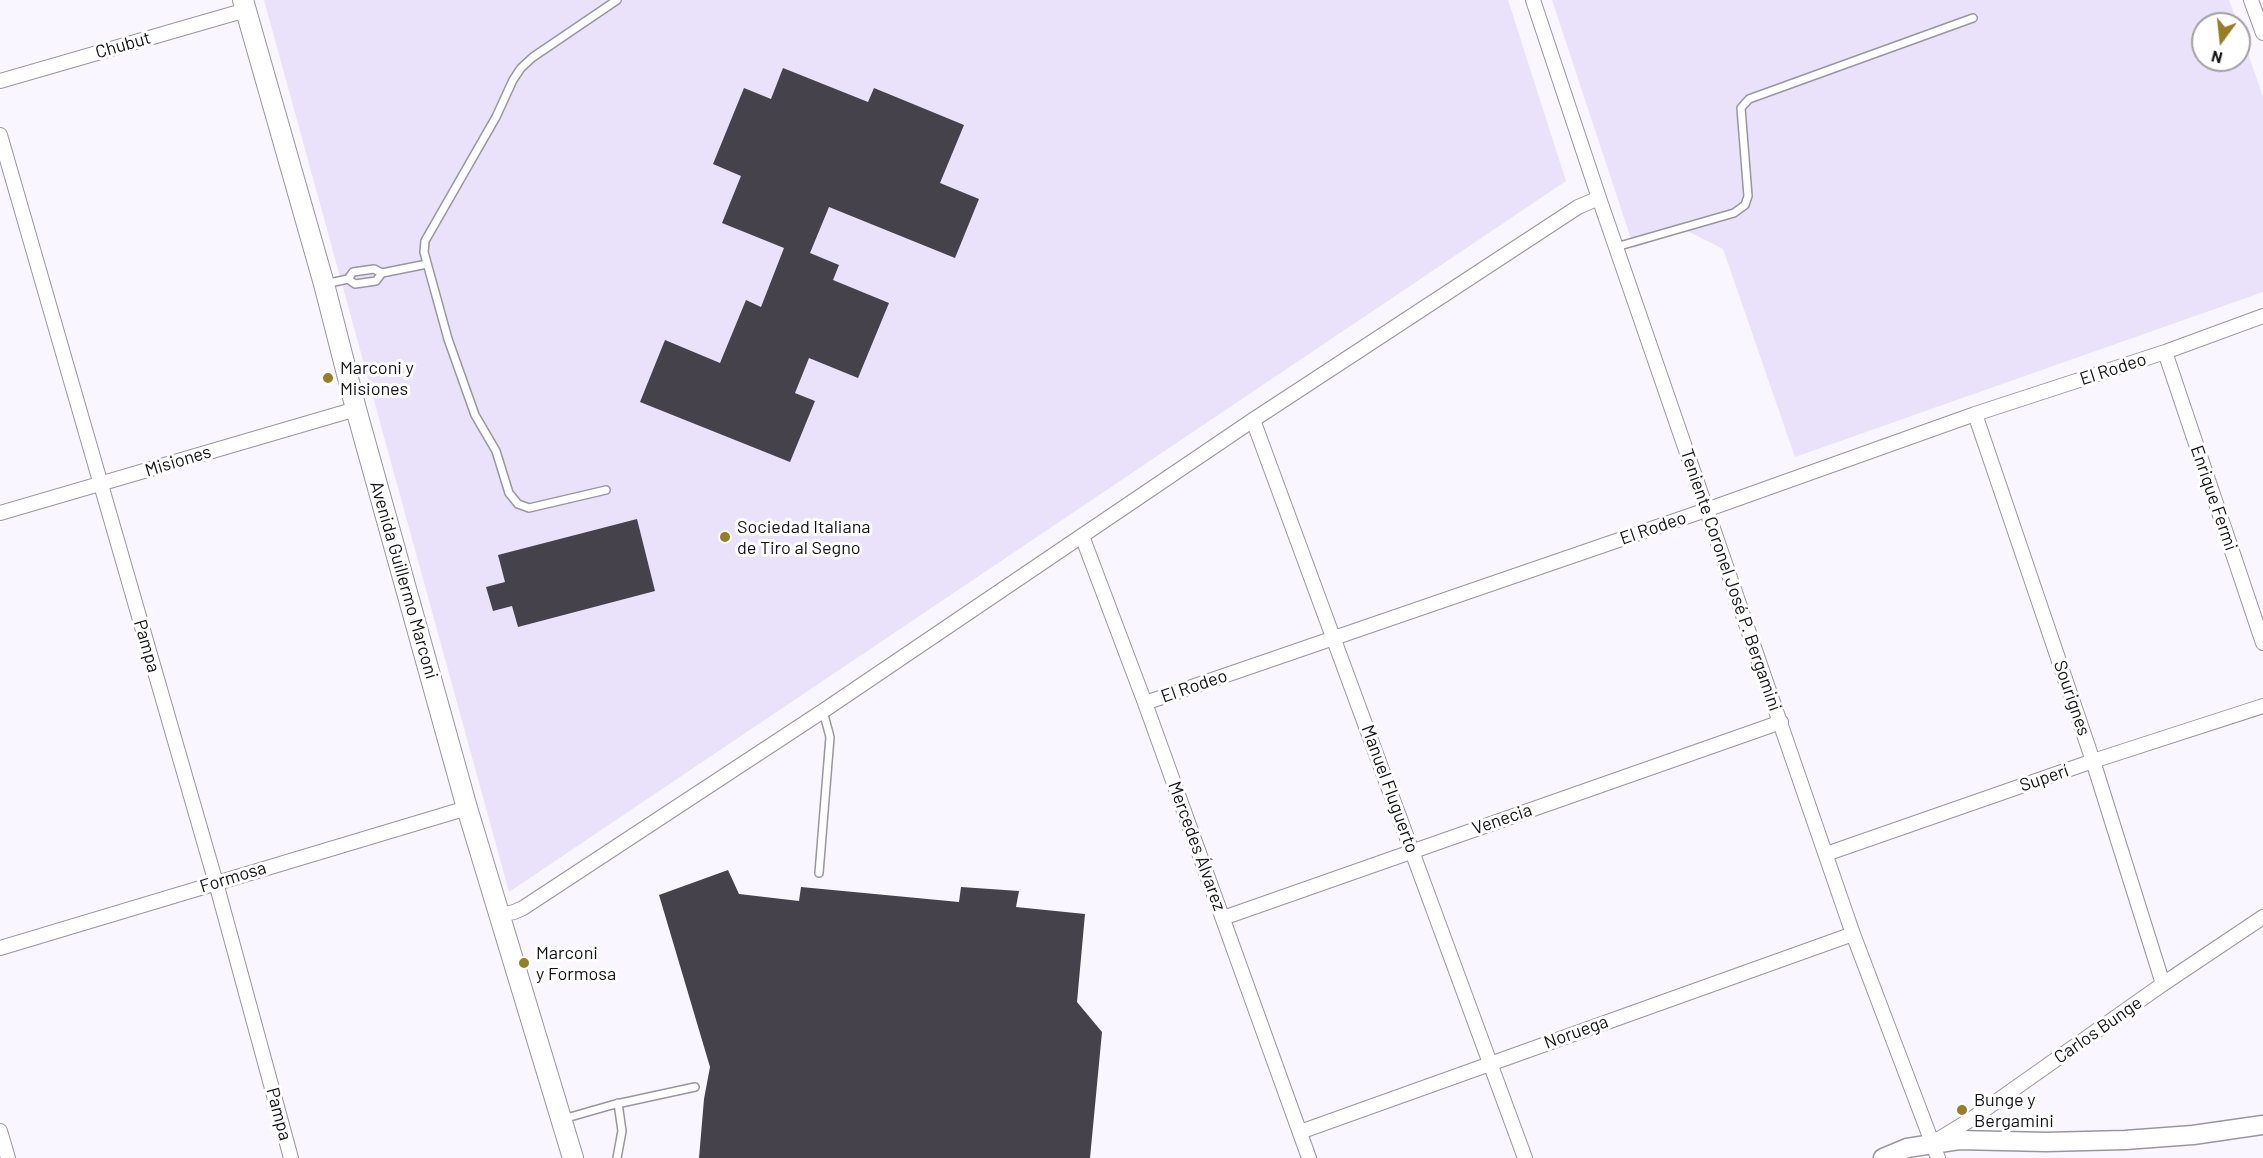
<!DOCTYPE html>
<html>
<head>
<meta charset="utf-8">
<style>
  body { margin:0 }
  #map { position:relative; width:2263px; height:1158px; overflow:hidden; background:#f9f6ff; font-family:Barlow,sans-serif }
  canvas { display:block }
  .north { position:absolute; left:2191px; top:12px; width:60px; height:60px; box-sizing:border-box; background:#fff; border:2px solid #a1a0a2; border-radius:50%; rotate:195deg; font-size:16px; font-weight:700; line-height:24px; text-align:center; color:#131216 }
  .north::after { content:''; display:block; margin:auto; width:21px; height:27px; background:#987d25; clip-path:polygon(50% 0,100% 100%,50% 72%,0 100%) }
</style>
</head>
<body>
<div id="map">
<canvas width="2263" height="1158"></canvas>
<div class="north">N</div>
</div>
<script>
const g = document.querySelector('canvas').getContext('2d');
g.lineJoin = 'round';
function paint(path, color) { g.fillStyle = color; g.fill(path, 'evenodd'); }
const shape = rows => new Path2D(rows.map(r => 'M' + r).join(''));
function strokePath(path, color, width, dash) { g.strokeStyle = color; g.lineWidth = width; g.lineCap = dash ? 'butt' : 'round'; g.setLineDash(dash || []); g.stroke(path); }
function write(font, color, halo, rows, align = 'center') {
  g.font = font + ' Barlow,sans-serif'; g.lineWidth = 6; g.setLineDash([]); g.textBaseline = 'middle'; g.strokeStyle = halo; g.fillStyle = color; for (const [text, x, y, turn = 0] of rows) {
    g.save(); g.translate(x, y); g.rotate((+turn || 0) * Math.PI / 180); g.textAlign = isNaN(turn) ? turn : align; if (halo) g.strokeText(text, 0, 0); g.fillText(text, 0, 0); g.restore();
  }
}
paint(shape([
  [264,0,1508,0,1566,181,509,892],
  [1552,0,2229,0,2238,24,2203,24,2203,60,2239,60,2239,28,2263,97,2263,292,1795,457,1723,249,1685,230,1634,248]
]), '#eae1fa');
paint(shape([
  [783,68,868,102,874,88,964,125,940,183,979,199,955,258,829,207,810,253,839,265,833,280,889,303,858,378,809,358,795,393,815,401,790,462,640,402,665,340,720,363,746,300,761,307,784,248,722,223,741,176,713,164,744,88,771,99],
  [637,519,655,591,518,627,512,606,493,611,486,587,505,582,498,555],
  [728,870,739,894,799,901,801,887,959,902,961,887,1019,891,1016,907,1085,914,1077,1002,1102,1032,1090,1158,699,1158,704,1099,710,1067,659,895]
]), '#45424b');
const service = shape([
  [1616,247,1734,213,1745,205,1748,196,1741,108,1749,99,1973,18],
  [348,279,355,284,376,281,382,273,427,264],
  [325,284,348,279,353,272,374,269,382,273],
  [606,490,529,508,518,504,509,493,496,451,475,415,448,339,424,252,425,241,496,117,513,80,521,68,533,57,617,0],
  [819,873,830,737,823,711],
  [563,1119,612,1105,695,1087],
  [617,1158,622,1131,618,1103]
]);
const minor = shape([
  [1533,0,1599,198,1853,934,1938,1158],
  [2251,0,2263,33],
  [0,81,246,10],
  [0,135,216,883,291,1158],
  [2165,352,2263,643],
  [1975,414,2093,761,2163,984],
  [1253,420,1525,1158],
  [0,513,356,409],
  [1082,536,1145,703,1309,1158],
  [1145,703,1706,510,1975,414,2165,352,2263,316],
  [1826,854,2093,761,2263,706],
  [498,915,514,912,523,908,823,711,1253,420,1578,207,1599,198],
  [1223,918,1781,722],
  [0,948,467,808],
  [0,1131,8,1158],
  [1300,1132,1853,934],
  [1934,1142,1970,1120,2163,984,2263,917]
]);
const tertiary = shape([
  [1883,1158,1907,1148,1959,1140,2046,1142,2125,1140,2193,1135,2263,1125]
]);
const secondary = shape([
  [243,0,324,284,356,409,467,808,573,1158]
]);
strokePath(service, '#9996a0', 10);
strokePath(minor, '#9996a0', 16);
strokePath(tertiary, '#9996a0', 21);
strokePath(secondary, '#9996a0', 22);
strokePath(service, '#fff', 7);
strokePath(minor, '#fff', 14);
strokePath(tertiary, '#fff', 18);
strokePath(secondary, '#fff', 20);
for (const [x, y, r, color] of [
  [328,378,6,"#987d25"],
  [725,537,6,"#987d25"],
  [524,963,6,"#987d25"],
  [1962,1110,6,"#987d25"]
]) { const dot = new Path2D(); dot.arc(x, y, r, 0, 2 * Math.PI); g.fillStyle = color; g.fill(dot); strokePath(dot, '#fff', 2); }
write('18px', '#131216', '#fff', [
  ["Chubut",123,45,-16],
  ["El Rodeo",2113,369,-18],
  ["Misiones",178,461,-17],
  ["Enrique Fermi",2214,498,71],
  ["El Rodeo",1653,528,-19],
  ["Avenida Guillermo Marconi",404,580,74],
  ["Teniente Coronel José P. Bergamini",1731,580,71],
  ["Pampa",147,646,74],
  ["El Rodeo",1194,686,-19],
  ["Sourignes",2072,698,71],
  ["Superí",2044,778,-19],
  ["Manuel Fluguerto",1390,789,70],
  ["Venecia",1502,819,-19],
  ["Mercedes Álvarez",1197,846,70],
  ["Formosa",233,877,-17],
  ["Carlos Bunge",2098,1030,-35],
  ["Noruega",1576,1032,-20],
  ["Pampa",279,1114,75]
]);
write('18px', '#131216', '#fff', [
  ["Marconi y",340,368],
  ["Misiones",340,389],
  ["Sociedad Italiana",737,527],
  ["de Tiro al Segno",737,548],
  ["Marconi",536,953],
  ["y Formosa",536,974],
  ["Bunge y",1974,1100],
  ["Bergamini",1974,1121]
], 'left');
</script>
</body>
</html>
